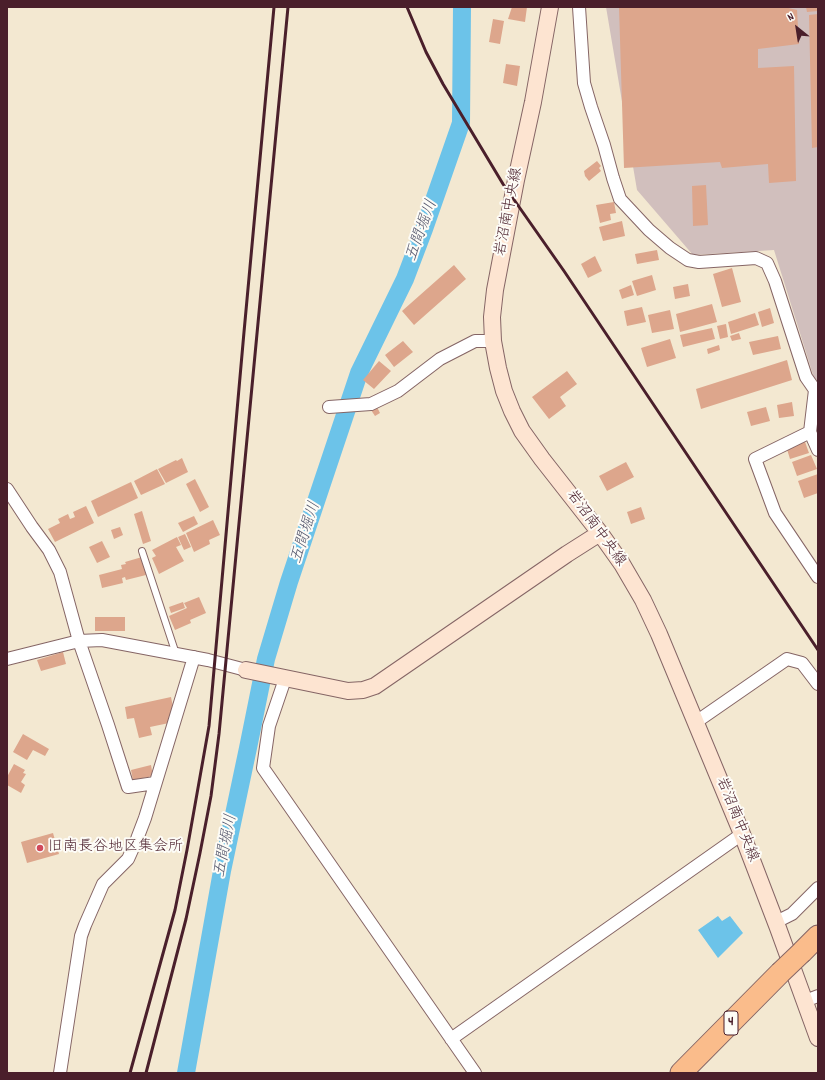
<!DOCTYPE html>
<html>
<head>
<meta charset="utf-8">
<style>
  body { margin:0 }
  #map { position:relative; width:825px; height:1080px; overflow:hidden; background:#f3e8d1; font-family:Dekko,sans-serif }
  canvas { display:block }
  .frame { position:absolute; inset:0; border:8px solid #4a1f2b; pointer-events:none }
  .north { position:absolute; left:777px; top:8px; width:40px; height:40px; -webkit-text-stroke:3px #fdfcf7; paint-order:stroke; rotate:330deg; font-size:11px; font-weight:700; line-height:16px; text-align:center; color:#4a1f2b }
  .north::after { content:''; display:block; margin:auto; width:14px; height:18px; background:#4a1f2b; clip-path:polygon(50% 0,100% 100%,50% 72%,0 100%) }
</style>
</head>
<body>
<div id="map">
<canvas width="825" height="1080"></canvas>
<div class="frame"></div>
<div class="north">N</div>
</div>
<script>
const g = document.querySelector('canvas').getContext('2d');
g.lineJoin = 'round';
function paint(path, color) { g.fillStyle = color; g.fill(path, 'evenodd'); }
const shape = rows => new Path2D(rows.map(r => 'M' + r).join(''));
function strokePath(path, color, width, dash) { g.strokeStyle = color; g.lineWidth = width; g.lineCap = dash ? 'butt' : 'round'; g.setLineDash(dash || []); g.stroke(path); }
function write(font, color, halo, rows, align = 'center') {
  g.font = font + ' Dekko,"Klee One",sans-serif'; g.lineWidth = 4; g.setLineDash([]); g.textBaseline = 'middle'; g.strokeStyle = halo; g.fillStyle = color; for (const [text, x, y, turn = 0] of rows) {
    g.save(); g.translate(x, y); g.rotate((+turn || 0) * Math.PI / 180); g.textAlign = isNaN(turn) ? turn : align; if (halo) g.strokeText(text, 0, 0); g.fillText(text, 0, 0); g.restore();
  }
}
paint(shape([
  [606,7,818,7,818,381,814,378,774,250,693,255,637,190]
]), '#d1bfbd');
paint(shape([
  [718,916,722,921,730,916,743,933,718,958,698,930]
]), '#6cc3e9');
strokePath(shape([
  [186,1073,222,871,248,748,266,659,289,582,359,373,405,279,424,229,461,123,462,7]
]), '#6cc3e9', 18);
paint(shape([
  [512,7,527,7,525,22,508,19],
  [619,7,784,7,797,10,799,44,758,49,758,68,794,66,796,181,769,183,768,164,722,168,720,162,624,168],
  [806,7,818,7,818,11,807,12],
  [818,14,818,147,812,148,809,15],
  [493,19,504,21,500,44,489,42],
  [506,64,520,66,517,86,503,83],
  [597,161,601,166,599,168,601,171,589,181,585,176,584,171],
  [706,185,708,225,693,226,692,186],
  [614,202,616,213,610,214,611,220,600,223,596,205],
  [622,221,625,236,603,241,599,227],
  [657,250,659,260,637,264,635,254],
  [595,256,602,271,588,278,581,264],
  [454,265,466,279,414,325,402,311],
  [732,268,741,302,722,307,713,274],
  [652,275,656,290,637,296,632,281],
  [688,284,690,296,675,299,673,287],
  [631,285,634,295,622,299,619,290],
  [712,304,717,322,680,332,676,314],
  [642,307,646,322,627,326,624,311],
  [770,308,774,323,762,327,758,312],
  [670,310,674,329,652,333,648,315],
  [755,313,759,325,731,334,728,322],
  [726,324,728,337,720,339,717,326],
  [712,328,715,339,683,347,680,335],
  [739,333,741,339,732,341,730,336],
  [778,336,781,349,753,355,749,342],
  [670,339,676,358,647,367,641,348],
  [403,341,413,352,394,367,385,355],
  [719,345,720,350,708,354,707,349],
  [787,360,792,380,701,409,696,389],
  [379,361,391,371,374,389,363,380],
  [567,371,577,384,560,397,566,406,549,419,532,397],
  [792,402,794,416,779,418,777,405],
  [377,407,380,413,375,416,371,410],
  [766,407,770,421,751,426,747,412],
  [804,439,809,453,790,459,786,446],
  [811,455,817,469,797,476,792,462],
  [182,458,188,472,166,483,158,469,176,460,177,461],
  [626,462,634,477,607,491,599,476],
  [157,469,165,484,141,495,134,481],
  [818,474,818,493,804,498,798,481],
  [195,479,209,507,200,512,186,484],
  [131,482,138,498,98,517,91,501],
  [86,506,94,523,55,542,48,529,60,523,58,519,68,514,70,519,75,517,73,512],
  [641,507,645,519,631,524,627,512],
  [142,511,151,541,143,544,134,514],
  [194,516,198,524,183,532,178,523],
  [213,520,220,535,209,540,210,544,194,552,186,533],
  [120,527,123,535,114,539,111,530],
  [185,534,191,547,184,550,178,537],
  [177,537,181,545,176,547,184,561,159,574,152,558,156,556,152,550],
  [102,541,110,557,97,563,89,547],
  [142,557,146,575,126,580,125,577,122,578,123,583,102,588,99,575,122,569,121,565,126,564,125,562],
  [199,597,206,613,190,620,191,623,175,630,169,616,187,608,184,603],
  [183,602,185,608,171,613,169,607],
  [95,617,125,617,125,631,95,631],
  [63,652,66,664,41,671,37,660],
  [171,697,174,712,169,723,150,727,152,735,139,738,134,718,127,719,125,707],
  [23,734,49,749,45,756,33,750,27,760,13,752],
  [14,764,25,770,23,773,26,774,21,782,25,785,21,793,7,785,7,777],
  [151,765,153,776,133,780,131,770],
  [53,833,59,854,27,863,21,842]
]), '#dda68c');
const lane = shape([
  [142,551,176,654]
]);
const street = shape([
  [579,7,584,83,591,107,604,145,613,178,620,199,649,230,670,248,688,260,699,262,756,258,767,263,775,281,806,377,815,390,818,393],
  [815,390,810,432,755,459,775,513,818,577],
  [329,407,371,404,398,391,440,359,475,341,493,341],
  [810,432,818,450],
  [7,489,32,527,49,550,60,572,79,641,108,725,128,787,155,783],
  [7,659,79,641,102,640,208,660,246,670],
  [285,679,269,726,263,768,475,1073],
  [696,722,787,659,802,663,818,684],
  [776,922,792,914,818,888],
  [805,1001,818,996],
  [451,1039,742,834],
  [60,1073,81,936,85,925,103,884,128,859,137,839,145,818,194,657]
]);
const secondary = shape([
  [550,7,533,102,516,180,495,290,492,317,493,341,498,368,504,391,512,411,522,431,542,459,600,533,622,564,643,600,659,634,742,834,778,928,818,1038],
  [246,670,348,691,363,690,375,686,567,554,600,533]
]);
const highway = shape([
  [802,952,818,936],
  [681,1073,780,973]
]);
strokePath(lane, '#856565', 8);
strokePath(street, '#856565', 14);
strokePath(secondary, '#856565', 18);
strokePath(highway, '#856565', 23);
strokePath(lane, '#fff', 6);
strokePath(street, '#fff', 12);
strokePath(secondary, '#fde4d1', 16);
strokePath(highway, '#fabc8b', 21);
strokePath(shape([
  [407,7,426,52,443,84,503,184,564,271,818,650],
  [130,1073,175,910,187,850,209,726,244,332,274,7],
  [146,1073,186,919,200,853,211,796,219,734,288,7]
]), '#4a1f2b', 3);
const highwayBridge = shape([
  [780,973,802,952]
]);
strokePath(highwayBridge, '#856565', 23, []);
strokePath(highwayBridge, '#fabc8b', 21);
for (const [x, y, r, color] of [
  [40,848,4,"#d1495b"]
]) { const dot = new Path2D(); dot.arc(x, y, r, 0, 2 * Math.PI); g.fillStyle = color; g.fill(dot); strokePath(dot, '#fdfcf7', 1.5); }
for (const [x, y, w] of [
  [731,1023,14]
]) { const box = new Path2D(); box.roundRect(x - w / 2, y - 12, w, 24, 3); g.fillStyle = '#fdfcf7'; g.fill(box); strokePath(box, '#4a1f2b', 1); }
write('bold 14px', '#4a1f2b', null, [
  ["4",731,1023]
]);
write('15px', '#4a1f2b', '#fdfcf7', [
  ["岩沼南中央線",510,212,-79],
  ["岩沼南中央線",595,529,54],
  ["岩沼南中央線",736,820,68]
]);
write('15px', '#4a1f2b', '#fdfcf7', [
  ["旧南長谷地区集会所",48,848]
], 'left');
write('italic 16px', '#56586e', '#fdfcf7', [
  ["五間堀川",423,231,-70],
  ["五間堀川",307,533,-72],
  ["五間堀川",227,846,-79]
]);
</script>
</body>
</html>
